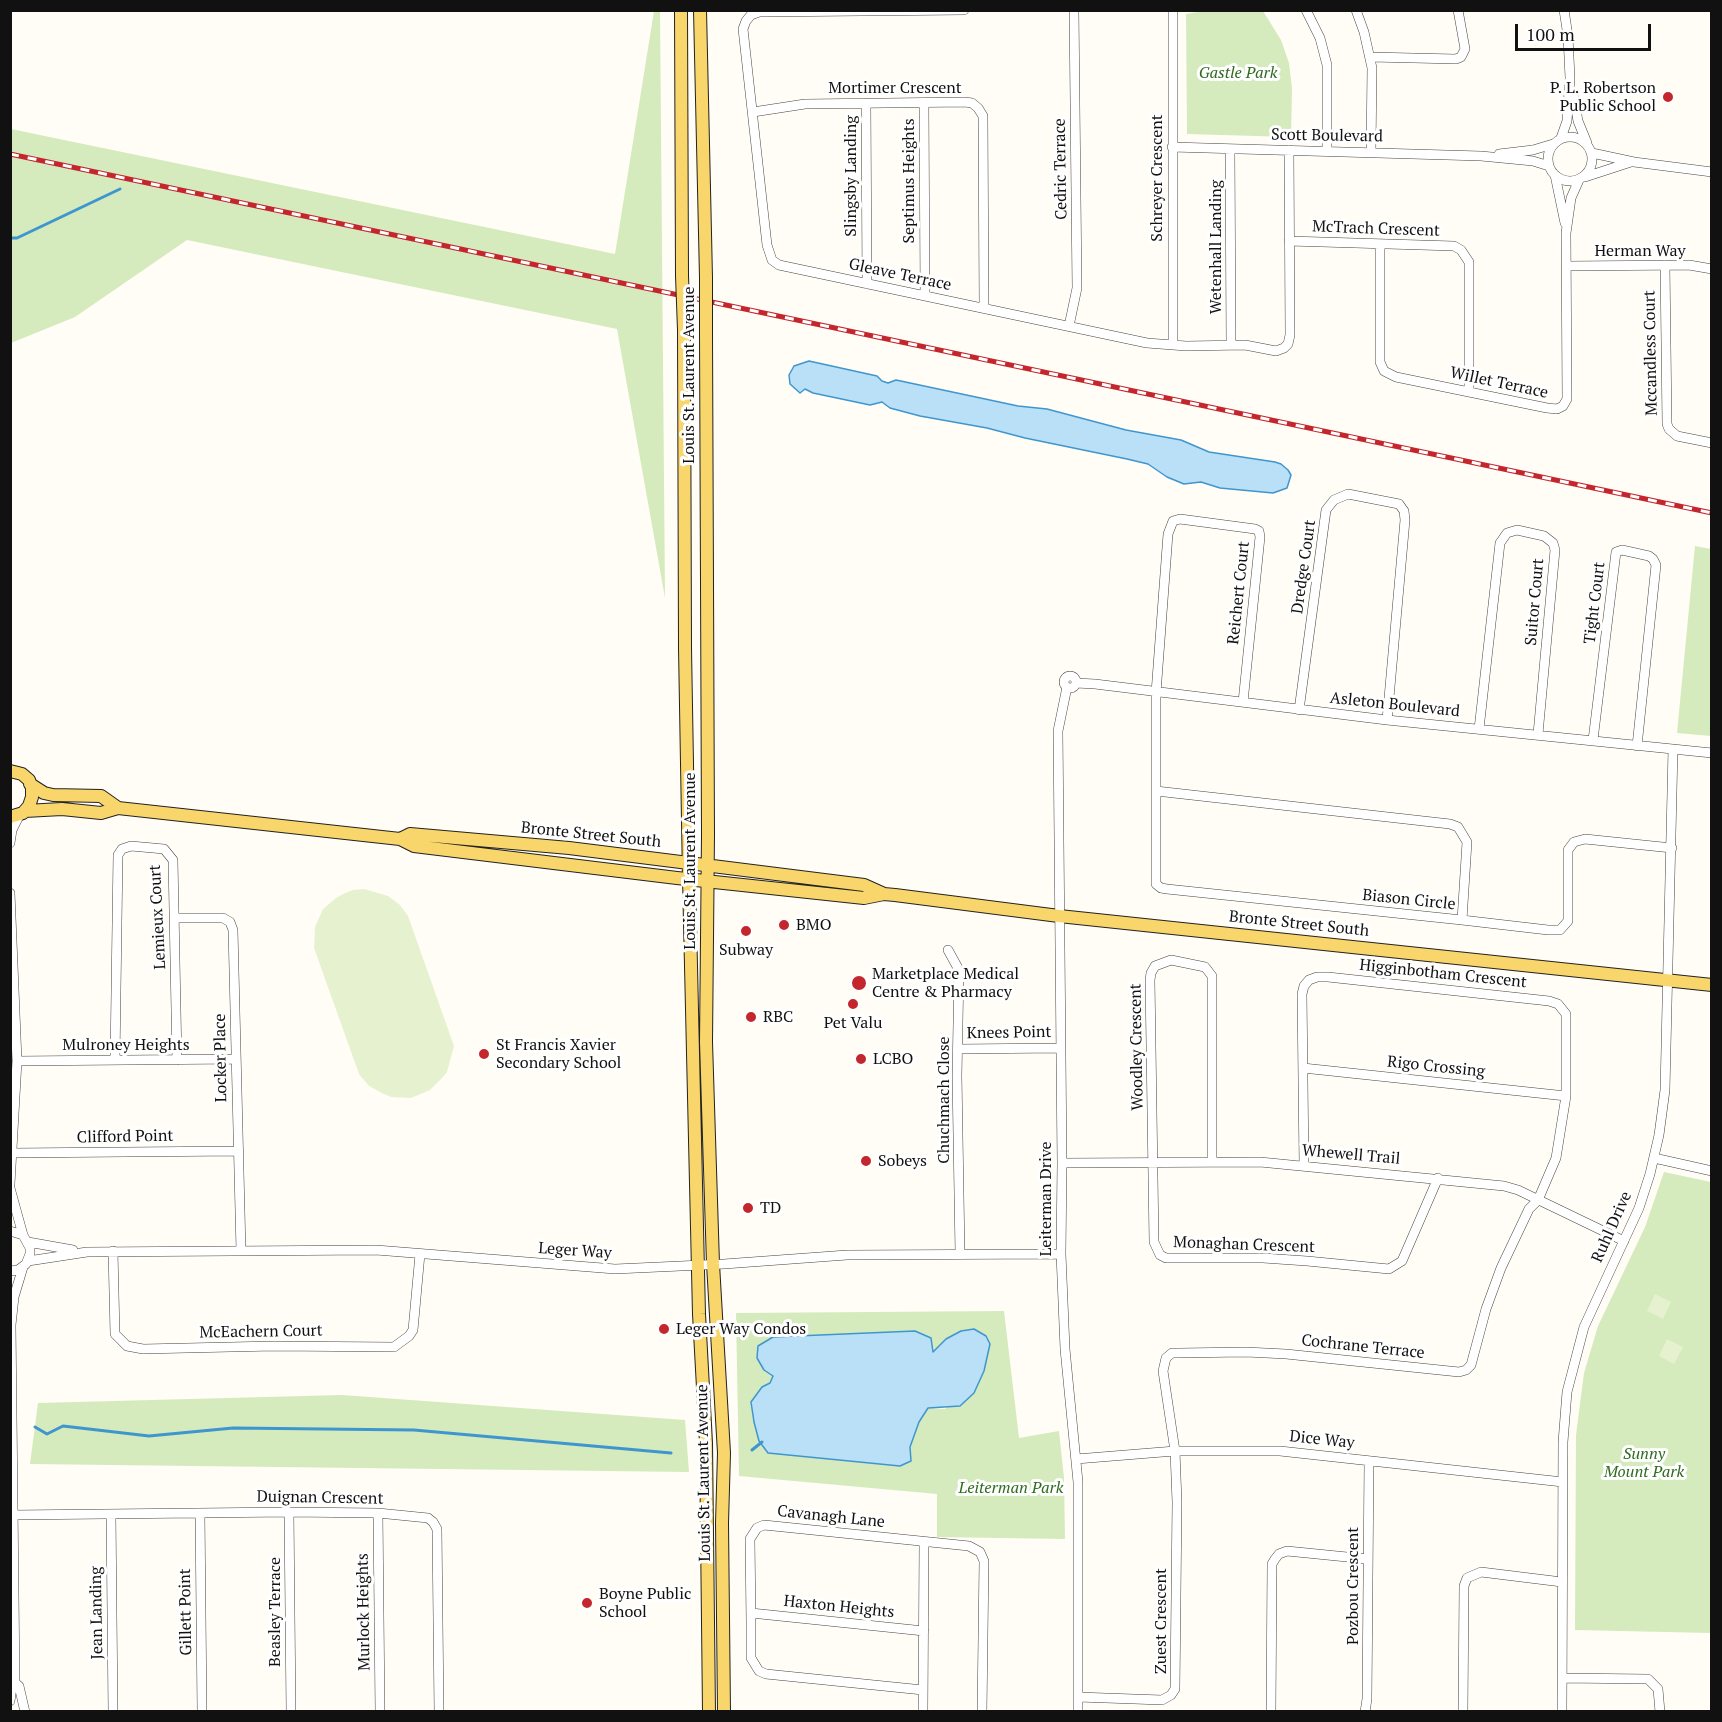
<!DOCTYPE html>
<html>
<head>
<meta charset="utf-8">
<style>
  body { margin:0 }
  #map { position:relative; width:1722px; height:1722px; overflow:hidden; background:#fffdf5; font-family:"PT Serif",serif }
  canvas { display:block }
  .frame { position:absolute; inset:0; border:12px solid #111; pointer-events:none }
  .scale { position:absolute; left:1515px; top:24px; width:136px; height:27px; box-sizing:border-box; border:3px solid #111; border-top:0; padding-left:8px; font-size:18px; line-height:21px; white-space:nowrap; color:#111; -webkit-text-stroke:4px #fff; paint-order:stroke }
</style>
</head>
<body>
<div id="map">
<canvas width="1722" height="1722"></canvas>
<div class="frame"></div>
<div class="scale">100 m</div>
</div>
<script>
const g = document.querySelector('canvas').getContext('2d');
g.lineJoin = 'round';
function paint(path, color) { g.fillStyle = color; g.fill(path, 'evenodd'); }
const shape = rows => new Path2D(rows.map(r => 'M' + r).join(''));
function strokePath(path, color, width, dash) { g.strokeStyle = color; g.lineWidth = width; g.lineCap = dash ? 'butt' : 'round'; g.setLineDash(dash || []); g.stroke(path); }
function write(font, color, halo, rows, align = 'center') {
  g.font = font + ' "PT Serif",serif'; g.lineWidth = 6; g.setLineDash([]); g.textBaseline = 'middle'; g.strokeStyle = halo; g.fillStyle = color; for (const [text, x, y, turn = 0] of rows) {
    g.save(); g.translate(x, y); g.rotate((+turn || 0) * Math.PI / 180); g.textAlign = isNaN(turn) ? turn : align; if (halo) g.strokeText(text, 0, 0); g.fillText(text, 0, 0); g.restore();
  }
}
paint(shape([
  [654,11,660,11,665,598,617,329,187,240,75,317,11,343,11,129,615,254],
  [1204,11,1263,11,1281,40,1289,63,1292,88,1291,137,1187,134,1186,14],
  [1695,546,1711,549,1711,736,1677,733],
  [1664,1172,1711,1182,1711,1633,1575,1630,1576,1435,1584,1373,1598,1326,1645,1227],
  [1004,1311,1019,1438,1059,1431,1064,1478,1065,1539,937,1537,937,1494,739,1476,736,1313],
  [915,1331,932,1352,990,1344,984,1371,945,1409,928,1408,919,1422,910,1447,911,1461,900,1466,768,1453,759,1441,754,1422,762,1387,770,1383,773,1376,891,1332],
  [342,1395,685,1420,689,1472,30,1464,38,1403]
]), '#d5ebbd');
paint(shape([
  [364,889,388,896,400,905,408,916,454,1046,447,1072,442,1078,430,1090,411,1098,391,1097,382,1093,369,1086,359,1074,314,948,315,927,323,909,336,898,345,893,353,890],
  [1655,1294,1671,1302,1663,1319,1647,1311],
  [1667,1339,1683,1347,1674,1364,1659,1356]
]), '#e6f2cf');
const water = shape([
  [809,361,877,376,882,381,888,383,896,380,1018,406,1047,409,1126,430,1181,440,1209,452,1275,462,1281,464,1288,470,1291,475,1287,488,1273,493,1220,488,1201,482,1184,484,1167,477,1148,464,1127,459,1025,438,987,428,920,416,890,408,882,402,870,405,813,393,805,389,800,393,790,384,789,375,794,366,809,361],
  [974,1329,986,1336,990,1344,984,1371,974,1393,960,1406,928,1408,919,1422,910,1447,911,1461,900,1466,768,1453,759,1441,754,1422,751,1402,762,1387,770,1383,773,1376,764,1370,757,1358,758,1346,773,1337,915,1331,931,1338,933,1352,946,1339,961,1331,974,1329]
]);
paint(water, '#b9e0f7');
strokePath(water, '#3f96cf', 1.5);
strokePath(shape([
  [10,238,17,238,120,189],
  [35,1427,47,1434,63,1426,149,1436,233,1428,414,1430,671,1453],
  [752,1450,762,1442]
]), '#3f96cf', 3);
const minor = shape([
  [964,10,759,12,751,15,746,21,743,29,767,245,772,260,779,265,1147,343,1186,346,1245,345,1276,351,1284,348,1288,344,1290,335,1289,150],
  [1306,10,1320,38,1327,65,1327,151],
  [1356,10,1364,32,1372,68,1371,152],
  [1371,57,1456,59,1461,57,1465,49,1458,10],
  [1573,92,1578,121,1587,143],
  [866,103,867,284],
  [924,103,925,296],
  [753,112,805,104,965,102,972,103,978,108,983,116,984,308],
  '1548 159a22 22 0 1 1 44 0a22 22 0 1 1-44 0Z',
  [1561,138,1567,121,1570,78,1568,36,1564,10],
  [1172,147,1481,156,1533,161,1549,166],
  [1230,149,1231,344],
  [1592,153,1634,162,1712,172],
  [1499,154,1533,150,1553,144],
  [1555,175,1565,223],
  [1585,177,1631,162],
  [1289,241,1454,246,1461,250,1469,262,1469,392],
  [1380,244,1380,362,1384,371,1396,377,1547,408,1557,409,1563,406,1567,399,1566,233,1571,198,1579,180],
  [1665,265,1667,424,1669,429,1677,436,1712,443],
  [1567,266,1689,265,1712,269],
  [1069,326,1077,288,1074,10],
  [1173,345,1173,10],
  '1064 682a6 6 0 1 1 12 0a6 6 0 1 1-12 0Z',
  [1076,683,1095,684,1387,720,1712,753],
  [1067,687,1058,731,1062,1163,1061,1254,1065,1349,1078,1482,1078,1712],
  [1299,710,1326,510,1334,500,1348,494,1399,504,1404,511,1405,520,1387,720],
  [1479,729,1500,543,1507,533,1517,530,1544,536,1553,543,1555,550,1538,734],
  [1593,740,1616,552,1622,550,1649,556,1653,559,1656,565,1637,746],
  [1156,791,1450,824,1458,827,1467,842,1462,920,1167,889,1161,888,1156,884,1156,693,1168,534,1173,521,1180,519,1255,529,1259,531,1260,537,1243,702],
  [10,843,12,830,20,814],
  [10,893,17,1061,10,1184],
  [174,918,223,918,230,922,233,930,241,1251],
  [1462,920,1548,930,1560,930,1568,921,1568,850,1574,842,1585,839,1672,848],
  [948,950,959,970,957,1076,960,1253],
  [958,1049,1060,1048],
  [115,1059,118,855,122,849,131,846,164,849,173,860,177,1060],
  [17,1061,236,1059],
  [1303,1068,1566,1096],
  [12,1153,239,1151],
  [1654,1158,1712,1171],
  [1212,1162,1212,976,1205,967,1171,960,1155,966,1151,973,1150,980,1154,1242,1160,1255,1166,1258,1263,1258,1307,1261,1389,1269,1402,1261,1438,1178],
  [1062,1163,1260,1162,1504,1186,1518,1190,1624,1241],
  [10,1188,23,1235],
  [10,1231,23,1235,30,1248,30,1254,26,1264,18,1270,10,1271],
  [28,1242,73,1250],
  [113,1251,115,1334,127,1346,143,1349,274,1346,394,1347,409,1336,413,1330,420,1254],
  [28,1261,87,1252,376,1250,615,1269,724,1264,847,1255,1061,1254],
  [1076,1459,1175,1451,1280,1451,1563,1482],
  [289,1512,291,1712],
  [200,1513,202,1712],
  [378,1513,380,1712],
  [111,1514,113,1712],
  [13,1515,289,1512,378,1513,428,1518,433,1522,437,1529,439,1712],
  [751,1613,924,1631],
  [1562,1678,1648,1679,1658,1689,1660,1712],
  [15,1683,19,1686,25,1712],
  [923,1690,766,1674,759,1671,751,1658,751,1622,750,1539,757,1528,764,1525,969,1546,980,1552,984,1561,982,1712],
  [1078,1697,1162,1700,1171,1695,1175,1689,1177,1502,1175,1451,1163,1371,1166,1358,1172,1353,1179,1353,1246,1352,1286,1354,1459,1372,1466,1370,1471,1365,1486,1309,1501,1268,1529,1209,1538,1200,1556,1158,1566,1096,1566,1014,1558,1004,1549,1001,1328,977,1317,977,1309,980,1304,986,1302,994,1304,1166],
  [10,1701,12,1687,15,1683,11,1325,14,1297,23,1267],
  [923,1712,924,1542],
  [1271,1712,1272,1564,1275,1559,1279,1554,1287,1551,1367,1559],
  [1365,1712,1367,1699,1369,1461],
  [1463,1712,1464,1586,1467,1578,1481,1572,1562,1582],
  [1562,1712,1563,1442,1567,1392,1584,1327,1639,1208,1650,1174,1659,1135,1665,1090,1673,749]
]);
const major = shape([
  [681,10,682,276],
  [700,10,706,278],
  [684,330,685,648,689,879,699,1314,706,1443,709,1712],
  [706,333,708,835,706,1042,713,1264,724,1453,722,1523,724,1712],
  [10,771,22,774,29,780,32,788,32,797,29,806,23,813,10,817],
  [30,784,44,793,53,795,101,796,118,808],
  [25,811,62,809,101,813,118,808,400,839,414,846,677,878,864,898,884,894,895,895,1059,916,1712,985],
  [400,839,410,834,569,848,864,885,884,894]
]);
strokePath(minor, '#444', 10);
strokePath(major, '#222', 14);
strokePath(minor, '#fff', 9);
strokePath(major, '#f9d66b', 12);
const rail = shape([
  [10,154,1712,513]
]);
strokePath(rail, '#c4262e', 5);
strokePath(rail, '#fff', 3, [9]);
const majorBridge = shape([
  [682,276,684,330],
  [706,278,706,333]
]);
strokePath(majorBridge, '#222', 14, []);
strokePath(majorBridge, '#f9d66b', 12);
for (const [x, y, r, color] of [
  [1668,97,6,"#c4262e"],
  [784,925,6,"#c4262e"],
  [746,931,6,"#c4262e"],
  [859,983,8,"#c4262e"],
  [853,1004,6,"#c4262e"],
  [751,1017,6,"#c4262e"],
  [484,1054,6,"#c4262e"],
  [861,1059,6,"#c4262e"],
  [866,1161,6,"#c4262e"],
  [748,1208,6,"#c4262e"],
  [664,1329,6,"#c4262e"],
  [587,1603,6,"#c4262e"]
]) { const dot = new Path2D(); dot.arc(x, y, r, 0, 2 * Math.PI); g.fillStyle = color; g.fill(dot); strokePath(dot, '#fff', 2); }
write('italic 16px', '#2f6b1f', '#fff', [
  ["Gastle Park",1238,73],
  ["Sunny",1644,1454],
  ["Mount Park",1644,1472],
  ["Leiterman Park",1011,1488]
]);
write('16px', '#111', '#fff', [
  ["Mortimer Crescent",895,88],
  ["Scott Boulevard",1327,136,1],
  ["Cedric Terrace",1061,169,-91],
  ["Slingsby Landing",851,176,-90],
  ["Schreyer Crescent",1157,178,-90],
  ["Septimus Heights",909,181,-90],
  ["McTrach Crescent",1376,229,2],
  ["Wetenhall Landing",1216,247,-90],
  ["Herman Way",1640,251],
  ["Gleave Terrace",900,275,12],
  ["Mccandless Court",1651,353,-91],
  ["Louis St. Laurent Avenue",689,375,-90],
  ["Willet Terrace",1499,383,12],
  ["Dredge Court",1304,567,-82],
  ["Reichert Court",1239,593,-84],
  ["Suitor Court",1535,602,-85],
  ["Tight Court",1595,603,-83],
  ["Asleton Boulevard",1395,705,6],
  ["Bronte Street South",591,835,6],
  ["Louis St. Laurent Avenue",690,861,-90],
  ["Biason Circle",1409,900,6],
  ["Lemieux Court",158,917,-93],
  ["Bronte Street South",1299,924,6],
  ["Higginbotham Crescent",1443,974,6],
  ["Knees Point",1009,1033,-1],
  ["Mulroney Heights",126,1045],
  ["Woodley Crescent",1137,1047,-91],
  ["Locker Place",221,1058,-91],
  ["Rigo Crossing",1436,1067,6],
  ["Chuchmach Close",944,1100,-90],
  ["Clifford Point",125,1137,-1],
  ["Whewell Trail",1351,1155,5],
  ["Leiterman Drive",1046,1199,-90],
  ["Ruhl Drive",1612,1227,-66],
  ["Monaghan Crescent",1244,1245,2],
  ["Leger Way",575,1251,4],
  ["McEachern Court",261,1332,-1],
  ["Cochrane Terrace",1363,1347,6],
  ["Dice Way",1322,1440,6],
  ["Louis St. Laurent Avenue",704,1473,-91],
  ["Duignan Crescent",320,1498,1],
  ["Cavanagh Lane",831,1517,6],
  ["Pozbou Crescent",1353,1586,-90],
  ["Haxton Heights",839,1607,6],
  ["Gillett Point",186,1612,-91],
  ["Beasley Terrace",275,1612,-90],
  ["Murlock Heights",364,1612,-91],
  ["Jean Landing",97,1613,-91],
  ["Zuest Crescent",1161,1621,-90]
]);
write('16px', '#111', '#fff', [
  ["P. L. Robertson",1656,88,"right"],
  ["Public School",1656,106,"right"],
  ["BMO",796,925],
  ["Subway",746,950,"center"],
  ["Marketplace Medical",872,974],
  ["Centre & Pharmacy",872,992],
  ["RBC",763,1017],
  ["Pet Valu",853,1023,"center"],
  ["St Francis Xavier",496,1045],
  ["Secondary School",496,1063],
  ["LCBO",873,1059],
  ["Sobeys",878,1161],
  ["TD",760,1208],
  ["Leger Way Condos",676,1329],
  ["Boyne Public",599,1594],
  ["School",599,1612]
], 'left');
</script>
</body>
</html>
